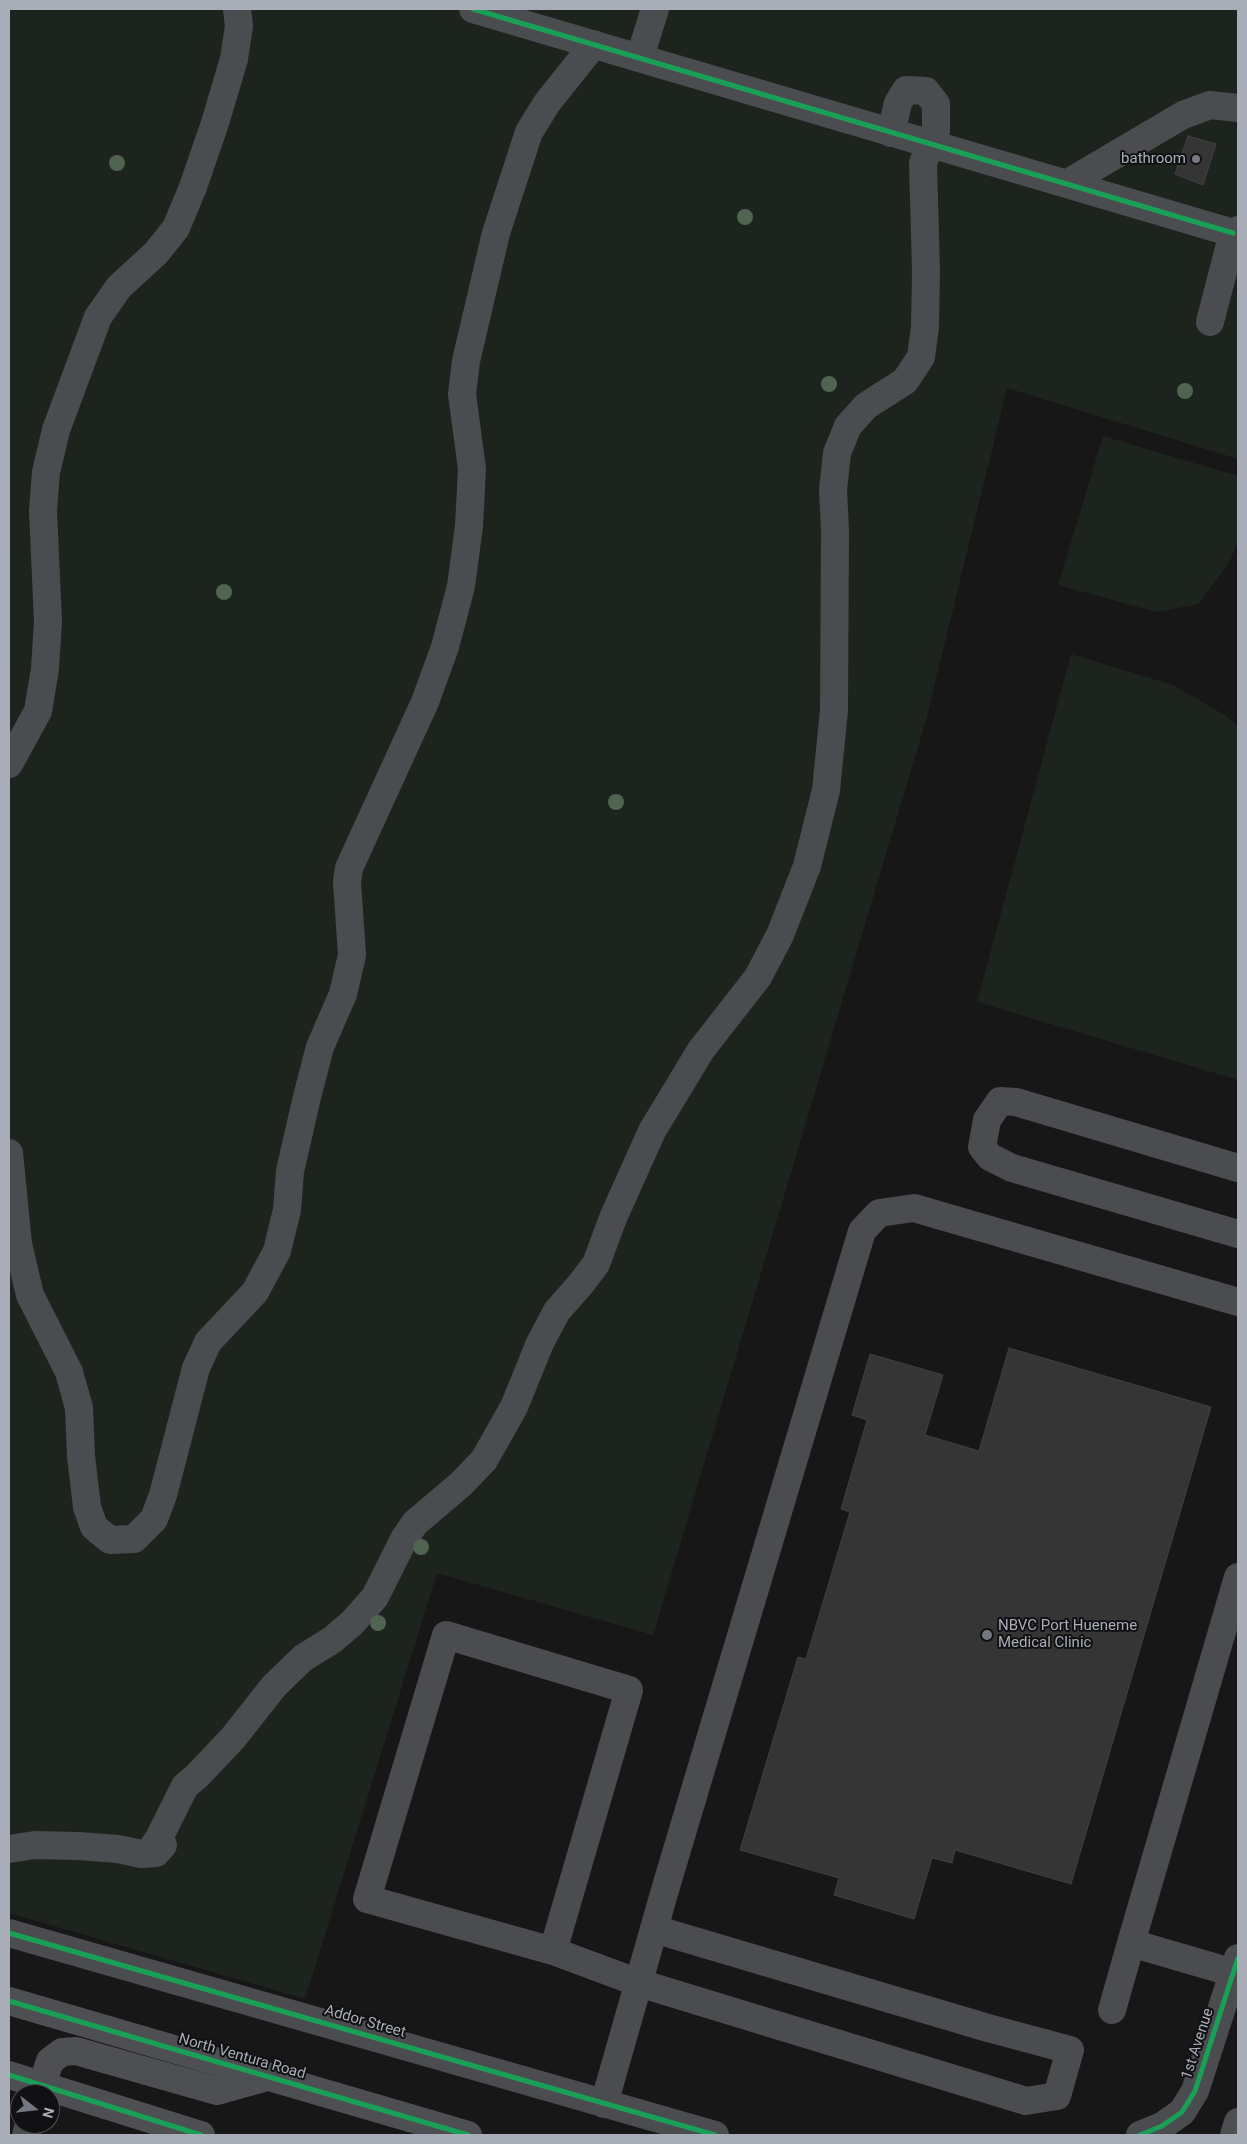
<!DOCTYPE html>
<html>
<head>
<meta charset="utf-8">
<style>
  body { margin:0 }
  #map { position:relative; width:1247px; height:2144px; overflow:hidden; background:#171717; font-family:Roboto,sans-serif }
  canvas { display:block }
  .frame { position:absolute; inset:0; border:10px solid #a8adb8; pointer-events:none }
  .north { position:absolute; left:10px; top:2084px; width:50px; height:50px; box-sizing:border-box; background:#111113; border:1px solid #4d4f55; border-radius:50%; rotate:106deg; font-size:14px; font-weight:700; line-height:20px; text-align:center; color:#a8adb8 }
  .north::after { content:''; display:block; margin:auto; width:18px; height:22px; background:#757880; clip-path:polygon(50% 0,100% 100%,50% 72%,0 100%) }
</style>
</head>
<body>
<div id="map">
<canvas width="1247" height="2144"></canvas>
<div class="frame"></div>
<div class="north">N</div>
</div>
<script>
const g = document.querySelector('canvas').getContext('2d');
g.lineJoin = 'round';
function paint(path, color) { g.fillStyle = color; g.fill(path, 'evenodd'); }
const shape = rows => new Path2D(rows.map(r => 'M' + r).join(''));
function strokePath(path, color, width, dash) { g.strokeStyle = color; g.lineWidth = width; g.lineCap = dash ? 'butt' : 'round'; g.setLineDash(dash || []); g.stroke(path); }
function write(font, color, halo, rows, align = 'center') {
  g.font = font + ' Roboto,sans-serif'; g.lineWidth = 4; g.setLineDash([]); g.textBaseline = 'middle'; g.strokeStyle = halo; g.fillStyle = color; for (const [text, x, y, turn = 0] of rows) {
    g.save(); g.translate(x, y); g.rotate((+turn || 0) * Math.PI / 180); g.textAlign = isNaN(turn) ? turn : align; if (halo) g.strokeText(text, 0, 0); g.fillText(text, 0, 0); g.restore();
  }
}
paint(shape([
  [9,9,1238,9,1238,459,1007,388,926,720,653,1635,437,1573,305,1999,9,1913],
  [1103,436,1238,476,1238,541,1230,561,1199,604,1156,612,1058,585],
  [1071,654,1173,685,1226,716,1238,726,1238,1080,977,1002]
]), '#1d241e');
const building = shape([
  [1188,136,1216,144,1203,185,1175,174,1188,136],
  [1009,1348,1211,1407,1071,1884,955,1850,952,1863,932,1858,914,1919,834,1895,839,1878,740,1850,798,1657,806,1659,850,1512,841,1509,867,1420,852,1415,870,1354,943,1375,925,1435,979,1451,1009,1348]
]);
paint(building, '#353536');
strokePath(building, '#3f4043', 1);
strokePath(shape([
  [473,9,1233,233],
  [640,57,655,9],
  [1066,184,1183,115,1210,105,1238,108],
  [1210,322,1233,233,1238,230],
  [9,764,38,711,45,669,48,621,43,511,46,472,56,430,98,317,119,287,156,253,176,228,193,187,215,123,234,59,239,26,237,9],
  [9,1153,18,1244,30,1295,69,1372,79,1408,81,1456,87,1507,94,1527,110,1540,134,1539,154,1519,163,1495,196,1368,208,1342,255,1292,277,1251,287,1210,290,1171,307,1097,320,1047,343,994,352,955,347,882,349,868,425,702,445,647,461,586,469,526,472,469,462,394,466,361,496,233,529,132,547,103,594,44],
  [1238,1168,1016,1102,1000,1101,987,1120,982,1147,990,1157,1012,1168,1238,1234],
  [9,1849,35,1845,78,1846,118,1849,141,1854,156,1853,163,1845],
  [149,1853,159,1838,185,1786,197,1776,233,1738,274,1686,303,1658,332,1640,352,1623,375,1597,404,1539,415,1523,461,1484,484,1460,514,1407,540,1343,557,1311,580,1285,596,1264,613,1218,652,1131,701,1050,758,977,780,935,807,866,826,790,834,710,835,531,833,490,837,453,848,426,866,406,905,381,921,357,925,327,926,271,923,163,936,130,936,104,926,91,906,90,898,103,891,133],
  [9,1933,715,2135],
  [553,1951,629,1690,446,1635,367,1899,553,1951,639,1983,1026,2101,1057,2096,1070,2050,988,2028,654,1929],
  [1234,1973,1131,1943,1238,1577],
  [1112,2010,1131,1943],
  [604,2104,665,1890,862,1231,879,1213,914,1208,1238,1302],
  [26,2135,29,2124],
  [1140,2135,1162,2126,1182,2112,1195,2091,1238,1958]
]), '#4b4c50', 28);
strokePath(shape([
  [9,2001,468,2135],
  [9,2075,201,2135],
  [42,2085,50,2061,62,2052,76,2051,217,2091,267,2077],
  [1234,2135,1238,2122]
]), '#4d4f52', 28);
strokePath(shape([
  [473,9,1233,233],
  [9,1933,715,2135],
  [9,2001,468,2135],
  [9,2075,201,2135],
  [1140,2135,1162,2126,1182,2112,1195,2091,1238,1958]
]), '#1a9f57', 5);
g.fillStyle = '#506451';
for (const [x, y] of [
  [117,163],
  [745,217],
  [829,384],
  [1185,391],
  [224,592],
  [616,802],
  [421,1547],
  [378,1623]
]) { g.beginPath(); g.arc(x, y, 8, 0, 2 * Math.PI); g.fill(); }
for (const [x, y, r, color] of [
  [1196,159,5,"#757880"],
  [987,1635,6,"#757880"]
]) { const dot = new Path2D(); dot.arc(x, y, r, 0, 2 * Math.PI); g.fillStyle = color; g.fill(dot); strokePath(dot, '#111113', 2); }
write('15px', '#a8adb8', '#111113', [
  ["bathroom",1186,159],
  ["NBVC Port Hueneme",998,1626,"left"],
  ["Medical Clinic",998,1643,"left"]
], 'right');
write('15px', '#a8adb8', '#111113', [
  ["Addor Street",365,2022,16],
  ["1st Avenue",1198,2044,-72],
  ["North Ventura Road",242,2057,16]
]);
</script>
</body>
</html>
